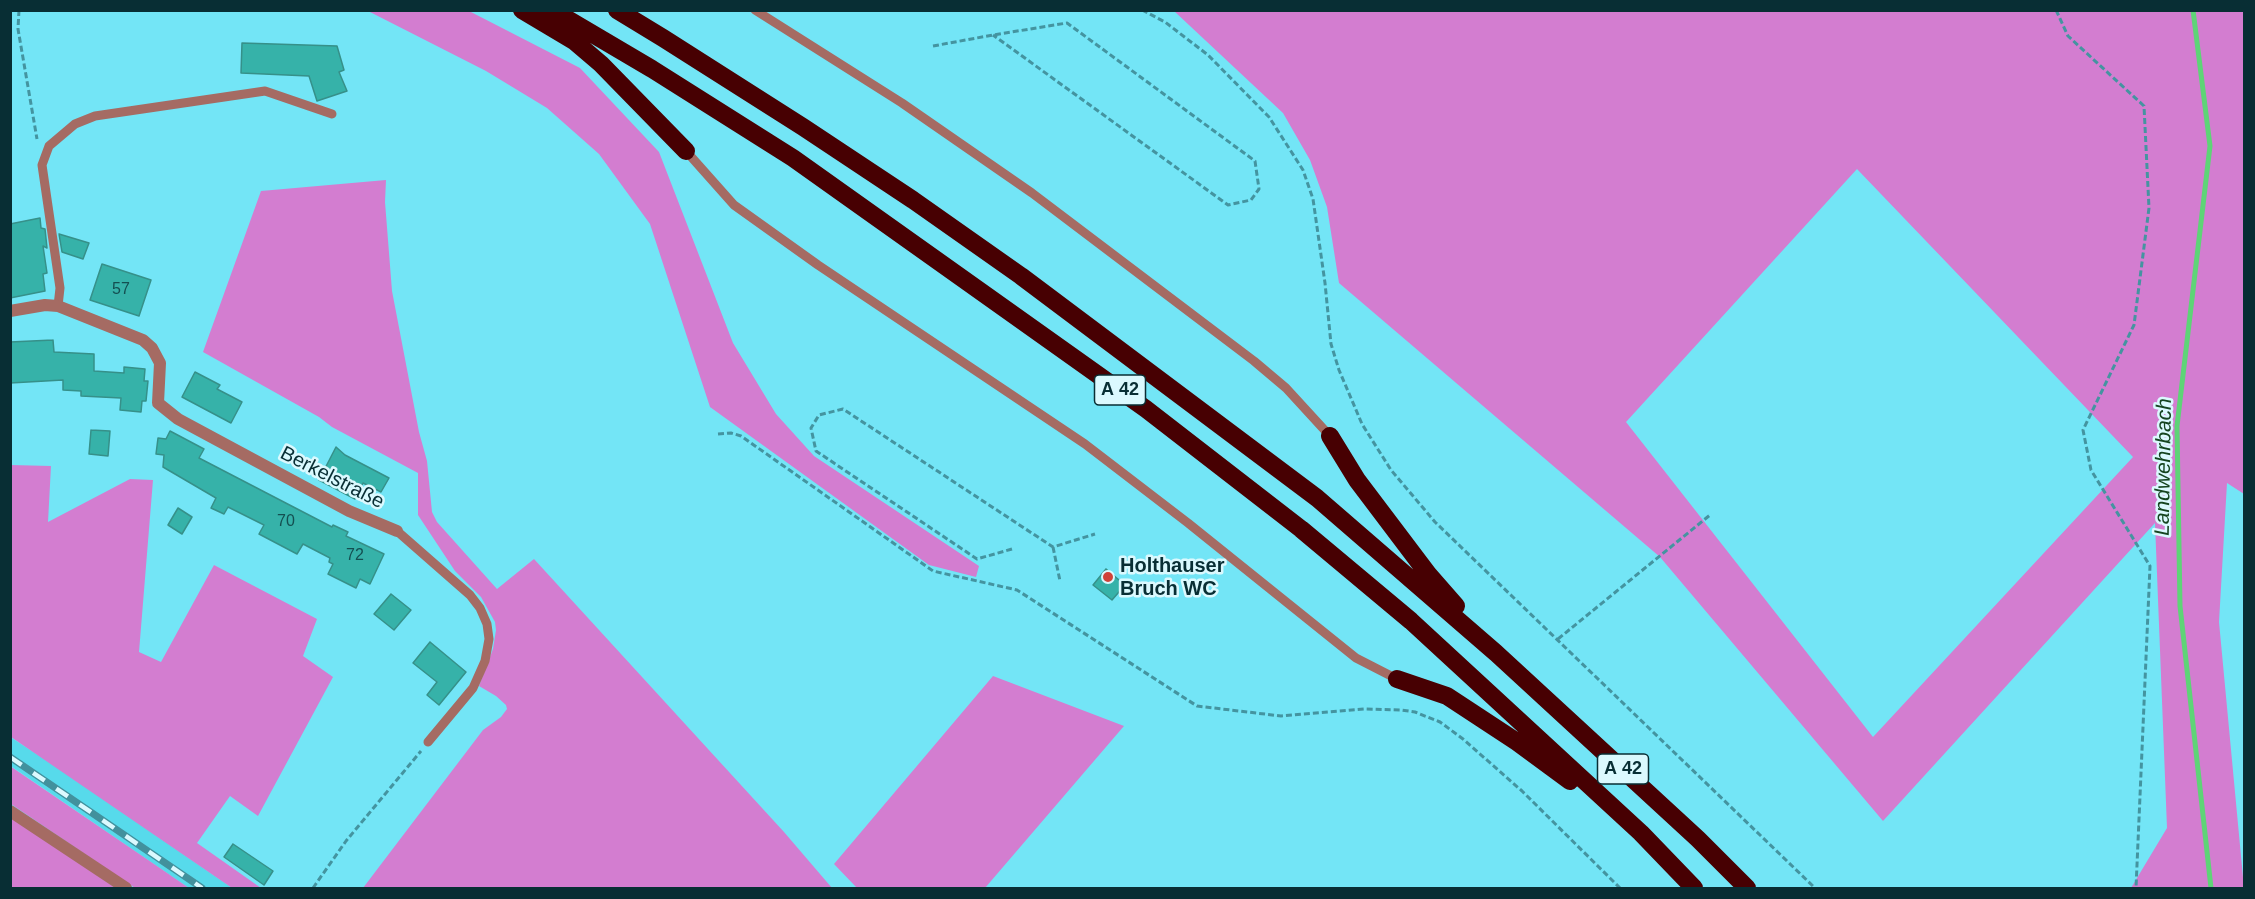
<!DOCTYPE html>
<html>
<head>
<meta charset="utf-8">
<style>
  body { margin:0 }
  #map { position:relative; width:2255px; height:899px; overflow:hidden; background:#73e5f6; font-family:Helvetica,sans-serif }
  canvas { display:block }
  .frame { position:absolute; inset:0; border:12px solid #082e34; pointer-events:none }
</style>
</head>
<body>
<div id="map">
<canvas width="2255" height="899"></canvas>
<div class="frame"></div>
</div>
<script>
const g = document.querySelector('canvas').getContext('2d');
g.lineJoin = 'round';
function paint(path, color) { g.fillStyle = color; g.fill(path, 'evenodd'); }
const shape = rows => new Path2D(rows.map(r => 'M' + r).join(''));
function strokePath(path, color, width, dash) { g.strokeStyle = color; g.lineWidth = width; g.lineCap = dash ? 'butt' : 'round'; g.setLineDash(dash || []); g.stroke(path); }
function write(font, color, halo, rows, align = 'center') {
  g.font = font + ' Helvetica,sans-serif'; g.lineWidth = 5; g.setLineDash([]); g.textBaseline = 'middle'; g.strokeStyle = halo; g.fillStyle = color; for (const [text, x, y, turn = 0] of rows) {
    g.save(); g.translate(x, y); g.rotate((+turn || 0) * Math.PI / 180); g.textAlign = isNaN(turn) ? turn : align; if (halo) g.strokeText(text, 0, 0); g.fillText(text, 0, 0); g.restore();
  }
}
paint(shape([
  [10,737,58,768,232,888,189,888,11,766]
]), '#57daeb');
paint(shape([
  [368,11,469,11,580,68,659,152,733,343,776,414,814,456,979,566,976,577,929,565,710,407,650,224,599,154,547,108,486,71],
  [1174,11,2244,11,2244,494,2227,483,2219,622,2244,888,2131,888,2167,828,2155,523,1883,821,1660,557,1339,283,1327,207,1310,160,1283,113],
  [1857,169,2133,457,1873,737,1626,422],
  [386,180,385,202,392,291,419,432,427,461,432,512,437,522,497,589,534,559,784,832,832,888,363,888,483,730,501,717,507,709,506,705,496,696,479,686,493,649,496,630,495,622,481,597,455,571,418,515,418,473,332,427,319,417,203,352,261,191],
  [11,465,51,466,48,522,130,479,153,480,139,652,161,662,214,565,317,619,303,656,333,677,258,816,230,796,197,843,261,888,232,888,11,737],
  [993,676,1124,726,985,888,857,888,834,864],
  [10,766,154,864,189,888,135,888,11,804],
  [10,816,116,888,11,888]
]), '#d37dd0');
strokePath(shape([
  [2193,10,2210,146,2177,426,2180,606,2211,888]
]), '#5ed477', 5);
const building = shape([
  [242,43,337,46,344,70,339,72,347,91,317,101,309,76,241,73,242,43],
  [40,218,41,228,45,229,47,248,43,246,47,273,43,274,45,291,10,298,10,224,40,218],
  [59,234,89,243,83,259,62,252,59,234],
  [102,264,151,280,139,316,90,300,102,264],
  [53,340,54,352,94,354,94,371,124,373,124,367,145,369,144,381,148,381,146,401,142,401,141,412,120,410,121,398,81,396,81,391,63,390,63,380,10,383,10,342,53,340],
  [195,372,220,385,217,389,242,402,231,423,182,397,195,372],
  [91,430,110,431,108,456,89,454,91,430],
  [170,431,204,449,199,458,332,527,333,525,348,532,346,536,384,554,370,584,360,579,356,588,328,574,333,564,329,562,330,558,303,544,297,554,259,534,264,525,228,507,224,514,211,508,216,498,163,467,164,455,156,454,158,438,166,439,170,431],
  [336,447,345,455,389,478,381,492,363,483,355,499,319,480,336,447],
  [178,508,192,517,182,534,168,525,178,508],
  [1106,569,1125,585,1112,600,1093,585,1106,569],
  [391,594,411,610,394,630,374,614,391,594],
  [430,642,466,672,439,705,427,695,437,682,413,663,430,642],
  [233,844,273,871,264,885,224,857,233,844]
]);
paint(building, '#36b2a9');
strokePath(building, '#369089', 1.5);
strokePath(shape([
  [19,10,18,29,37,139],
  [1142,10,1165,22,1208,55,1269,117,1303,170,1313,199,1325,283,1331,344,1339,370,1362,424,1391,470,1435,522,1815,888],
  [2056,10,2068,36,2144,106,2149,208,2134,325,2083,430,2091,470,2150,566,2136,888],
  [933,46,993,35,1067,23,1255,161,1259,189,1251,200,1228,205,993,35],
  [718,434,731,433,741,436,933,571,1017,590,1197,706,1281,716,1365,709,1401,710,1415,712,1440,722,1463,739,1522,791,1620,888],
  [1053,547,1060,581],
  [1012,549,977,559,816,451,811,428,819,415,843,409,1053,547,1095,534],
  [1558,639,1710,515],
  [313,888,346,841,421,751]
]), '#4494a0', 3, [6, 3]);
strokePath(shape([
  [755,10,902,103,1032,193,1254,361,1286,388,1330,436],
  [686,151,734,205,818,265,1085,444,1188,523,1356,658,1397,679],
  [58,306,60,288,42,165,49,146,75,124,95,116,265,91,332,114],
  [397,531,470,595,480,608,487,624,489,639,485,661,473,688,428,742]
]), '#a56b63', 9);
strokePath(shape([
  [10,311,45,305,58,306,143,340,152,348,160,363,158,403,178,419,349,511,397,531],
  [10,811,126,888]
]), '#a56b63', 12);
strokePath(shape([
  [522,10,574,41,601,64,686,151],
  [552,10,652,69,793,158,1146,409,1301,529,1411,621,1641,833,1694,888],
  [617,10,663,38,803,127,913,200,1021,276,1317,498,1496,653,1698,839,1747,888],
  [1330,436,1357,480,1428,574,1456,606],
  [1397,679,1447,696,1517,742,1570,781]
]), '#470002', 18);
const rail = shape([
  [10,757,202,888]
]);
strokePath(rail, '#42919d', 7);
strokePath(rail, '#dbf9fe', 4.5, [14]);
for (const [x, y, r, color] of [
  [1108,577,6,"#d04238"]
]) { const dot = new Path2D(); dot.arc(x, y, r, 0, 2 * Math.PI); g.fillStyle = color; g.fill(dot); strokePath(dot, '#dbf9fe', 2); }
write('16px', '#144f51', null, [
  ["57",121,290],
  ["70",286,522],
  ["72",355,556]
]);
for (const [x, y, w] of [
  [1120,390,51],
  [1623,769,51]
]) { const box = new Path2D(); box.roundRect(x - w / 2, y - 15, w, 30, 4.5); g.fillStyle = '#dbf9fe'; g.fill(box); strokePath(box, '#082e34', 1.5); }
write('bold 18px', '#082e34', null, [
  ["A 42",1120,390],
  ["A 42",1623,769]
]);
write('20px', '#082e34', '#dbf9fe', [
  ["Berkelstraße",332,478,27]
]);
write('bold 20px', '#082e34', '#dbf9fe', [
  ["Holthauser",1120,566],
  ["Bruch WC",1120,589]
], 'left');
write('italic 21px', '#15441f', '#dbf9fe', [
  ["Landwehrbach",2164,467,-89]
]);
</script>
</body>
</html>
